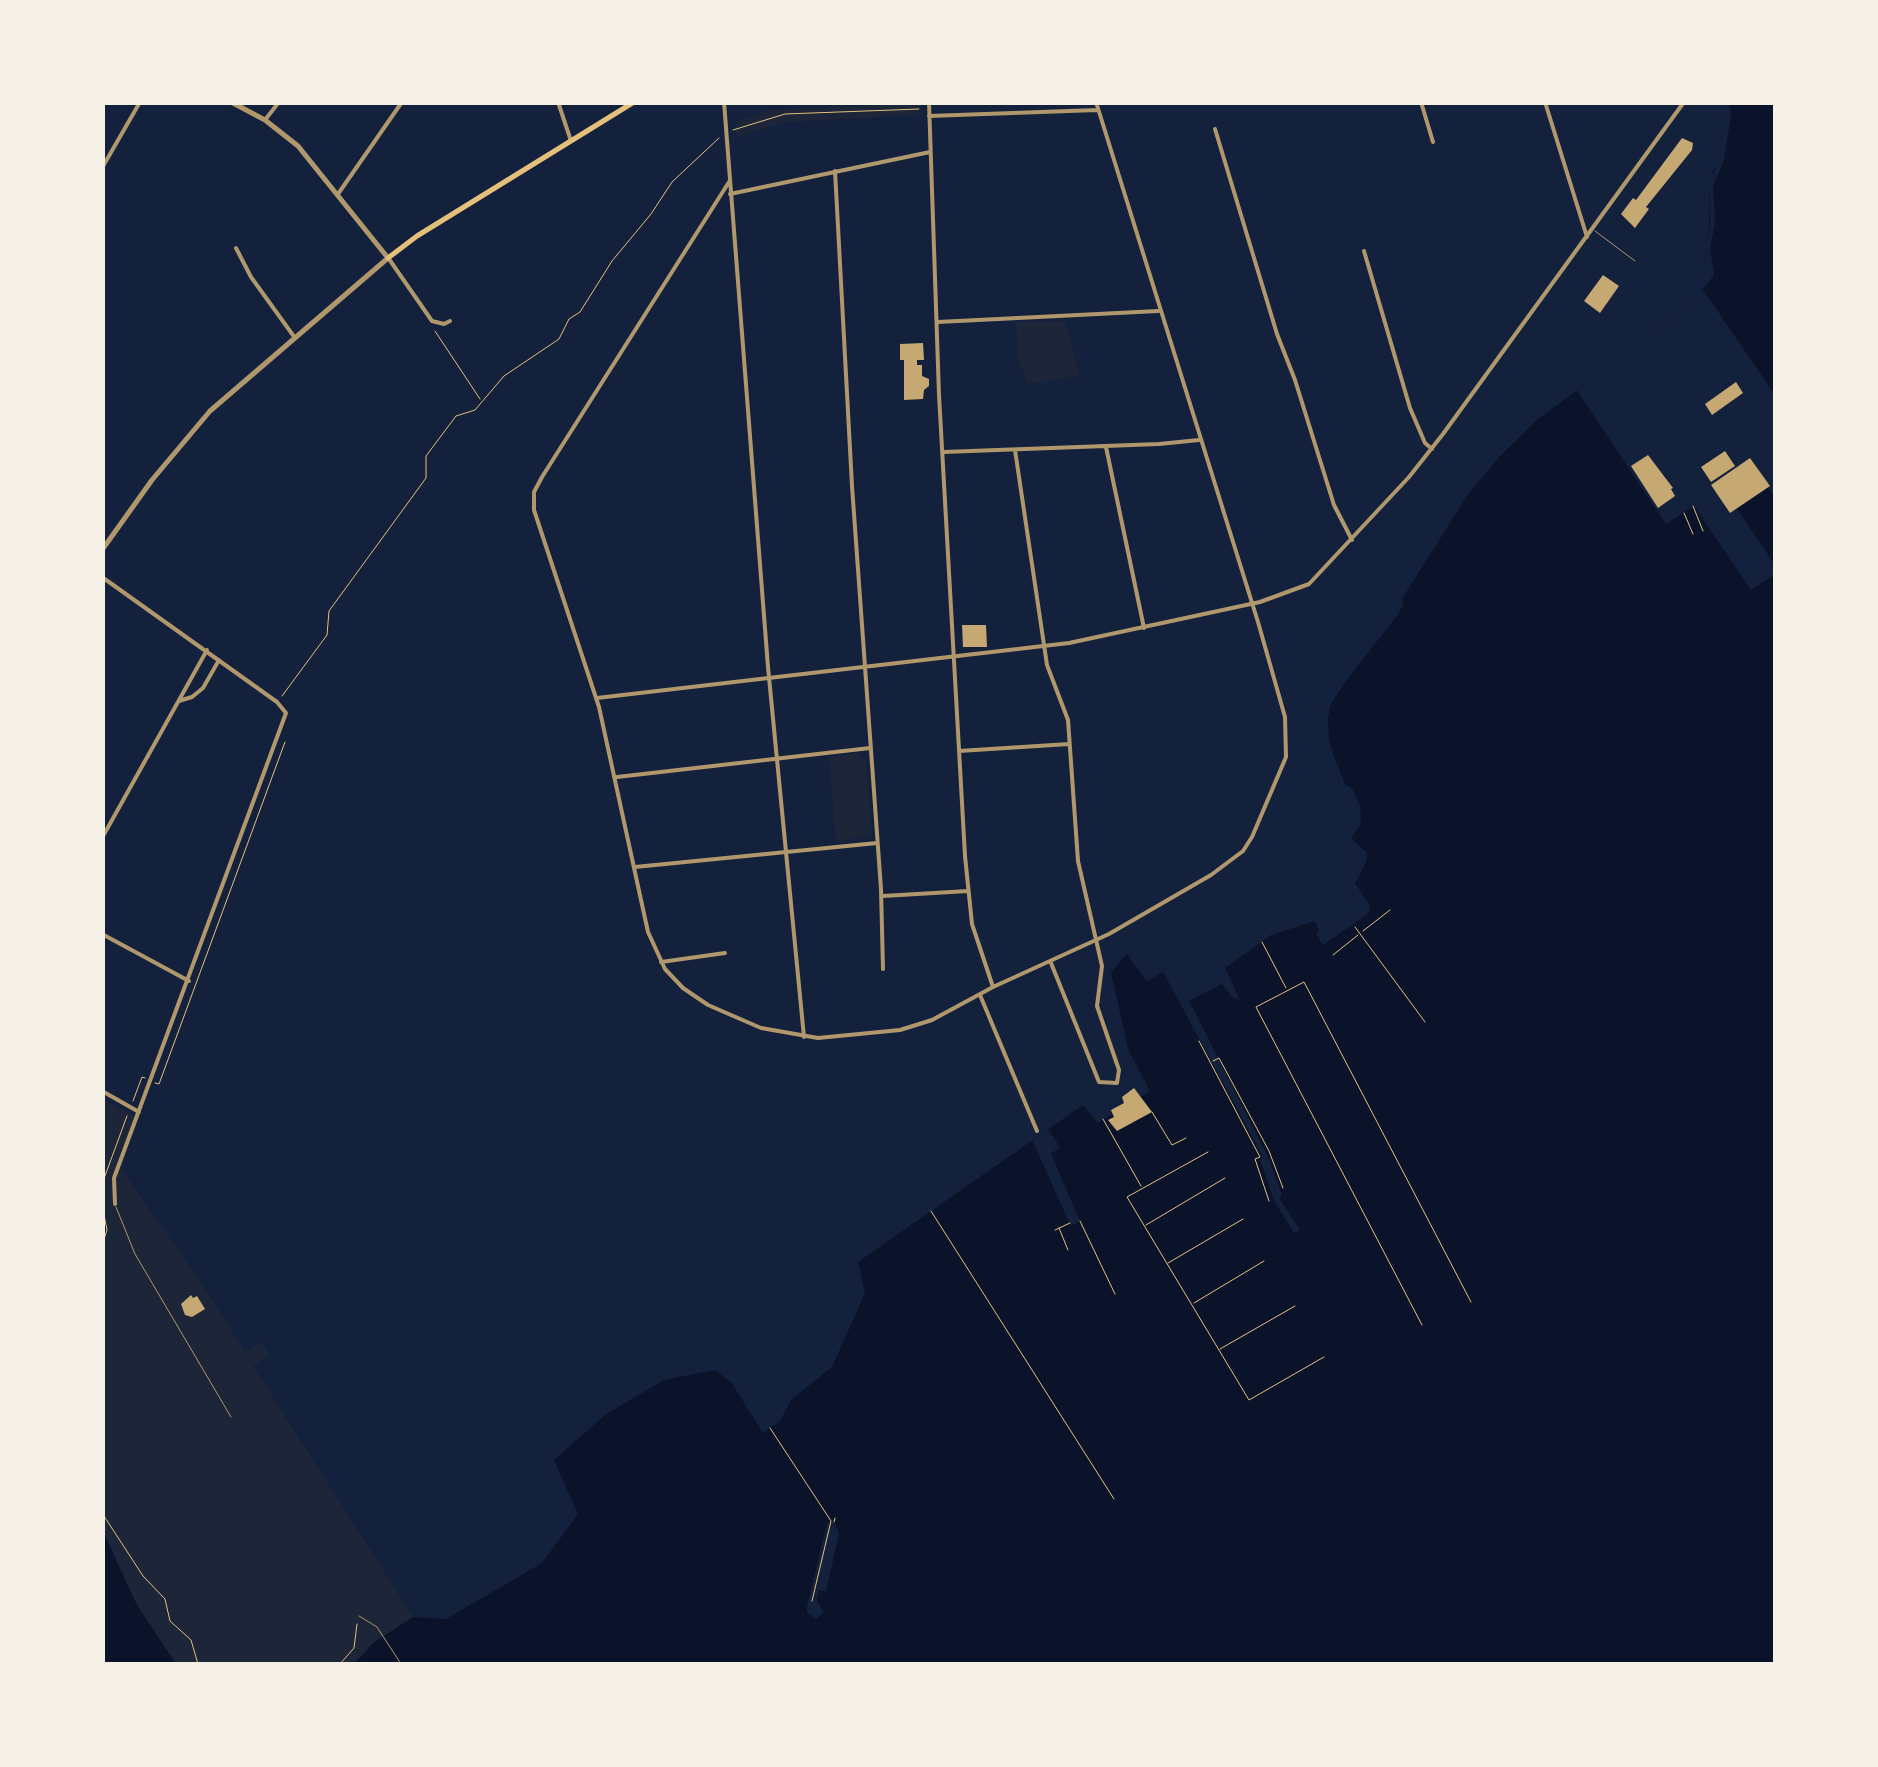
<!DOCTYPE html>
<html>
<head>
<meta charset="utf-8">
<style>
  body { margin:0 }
  #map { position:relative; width:1878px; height:1767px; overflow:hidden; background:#14213d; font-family:"Sofia Sans Condensed",sans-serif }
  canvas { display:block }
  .frame { position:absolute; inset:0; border:105px solid #f6f1e7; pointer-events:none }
</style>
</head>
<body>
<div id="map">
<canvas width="1878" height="1767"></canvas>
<div class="frame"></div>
</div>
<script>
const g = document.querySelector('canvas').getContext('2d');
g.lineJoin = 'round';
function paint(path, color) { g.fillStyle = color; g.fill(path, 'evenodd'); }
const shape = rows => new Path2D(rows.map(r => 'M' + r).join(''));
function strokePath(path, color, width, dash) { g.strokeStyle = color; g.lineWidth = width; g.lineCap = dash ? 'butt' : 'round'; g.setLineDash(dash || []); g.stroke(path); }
paint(shape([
  [919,103,919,115,784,122,736,137,735,122,771,110],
  [1065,321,1080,375,1028,384,1018,357,1016,322],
  [856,753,866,759,872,834,836,843,829,757],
  [102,1099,137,1117,119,1166,203,1285,245,1352,262,1342,269,1354,253,1366,413,1617,373,1643,354,1664,176,1664,137,1605,103,1530]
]), '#1d2539');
paint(shape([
  [1730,103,1775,103,1775,1664,354,1664,373,1643,413,1617,446,1619,542,1563,578,1514,554,1460,605,1415,664,1380,715,1370,731,1382,763,1433,780,1421,791,1400,832,1367,865,1293,858,1262,1083,1105,1098,1123,1150,1091,1128,1049,1111,972,1127,954,1147,982,1163,972,1181,1005,1222,984,1232,997,1240,1000,1225,968,1271,935,1315,921,1323,940,1365,909,1350,876,1357,860,1358,851,1349,844,1354,814,1324,735,1327,705,1372,646,1469,493,1500,456,1537,420,1706,294,1700,286,1708,272,1710,176,1721,155],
  [102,1530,137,1605,176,1664,103,1664]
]), '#0b132b');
paint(shape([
  [1730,105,1731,116,1724,160,1713,186,1715,224,1710,248,1714,275,1703,289,1700,286,1705,271,1710,226,1710,176,1714,172],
  [1706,294,1775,395,1775,498,1751,463,1720,484,1775,565,1775,574,1751,590,1694,506,1666,524,1576,389],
  [1400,593,1403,604,1399,613,1345,682,1331,704,1328,718,1329,740,1334,757,1345,784,1353,790,1360,806,1361,824,1351,838,1367,853,1367,860,1355,883,1370,906,1369,913,1323,945,1316,934,1319,931,1324,936,1360,913,1362,908,1348,883,1356,857,1344,833,1351,815,1321,734,1321,711,1324,700,1385,622],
  [1189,1001,1268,1157,1282,1195,1279,1198,1300,1230,1294,1233,1274,1200,1260,1160,1263,1157,1181,1005],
  [1048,1130,1060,1147,1051,1154,1080,1221,1071,1226,1032,1140],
  [834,1522,839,1533,826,1592,819,1590,817,1601,824,1612,816,1619,807,1613,807,1607,827,1523]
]), '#14213d');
paint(shape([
  [1682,138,1693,143,1692,150,1646,207,1649,209,1635,228,1621,214,1633,198,1636,200],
  [1603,275,1619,286,1600,313,1584,301],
  [923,343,924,360,917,360,917,365,922,365,922,376,929,379,929,386,924,390,923,399,904,400,904,360,900,360,900,344],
  [1736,382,1743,393,1712,415,1705,404],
  [1725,451,1735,466,1711,482,1701,467],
  [1648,455,1673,488,1671,489,1675,496,1658,508,1631,466],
  [1750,458,1770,486,1730,513,1711,485],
  [962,625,986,625,987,647,963,647],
  [1134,1088,1152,1112,1117,1131,1108,1120,1114,1117,1111,1110,1124,1103,1122,1097],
  [191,1295,193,1298,197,1296,205,1309,192,1317,185,1315,181,1304]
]), '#c6a872');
strokePath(shape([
  [733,130,785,114,919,109],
  [435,331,480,399],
  [1693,506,1703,531],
  [1684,513,1693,534],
  [282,696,327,635,329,611,426,478,426,456,456,416,475,410,504,376,559,339,569,319,580,312,612,261,651,214,672,182,719,138],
  [1355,927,1425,1022],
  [1363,931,1390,910],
  [1262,942,1286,988],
  [1333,955,1358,935],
  [1199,1041,1260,1157,1255,1159,1269,1201],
  [1213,1061,1219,1058,1269,1151,1283,1188],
  [155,1083,159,1084,285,742],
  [133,1101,142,1077,145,1078],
  [1152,1112,1172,1145,1186,1138],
  [1103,1119,1141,1186],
  [1208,1152,1127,1197,1249,1400,1324,1357],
  [102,1184,127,1116],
  [102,1205,107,1230,102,1245],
  [931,1211,1114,1499],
  [1080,1221,1115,1294],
  [1146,1225,1225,1178],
  [1059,1228,1068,1250],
  [1055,1230,1070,1223],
  [1168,1263,1243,1219],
  [1194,1303,1264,1261],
  [1422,1325,1256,1007,1304,982,1471,1302],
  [1220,1349,1295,1306],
  [770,1428,831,1521,812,1601],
  [102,1513,143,1576,165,1599,170,1621,191,1640,198,1664],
  [834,1522,835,1518],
  [340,1664,354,1648,357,1624]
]), '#e5c07b', 1);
strokePath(shape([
  [1595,231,1635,261],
  [116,1207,135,1254,231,1417],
  [359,1616,377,1627,401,1664]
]), '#b1986c', 1);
strokePath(shape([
  [558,102,571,141],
  [724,102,768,667,804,1037],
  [929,102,939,395,965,856,972,924,993,987],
  [1421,102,1433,142],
  [1545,102,1587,237],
  [929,116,1097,110],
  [265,120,279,102],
  [1215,129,1277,334,1295,380,1334,505,1352,540],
  [102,168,140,102],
  [835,171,852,486,881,889,883,969],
  [729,182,542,477,534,492,534,510,599,707,648,932,665,969,683,988,708,1005,761,1028,818,1038,900,1030,932,1020,993,987,1109,934,1211,875,1243,851,1252,837,1286,757,1285,717,1258,622,1096,102],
  [338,194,402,102],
  [730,194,930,152],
  [236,248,251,277,295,338],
  [1364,251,1410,408,1425,443,1432,449],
  [389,259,432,321,444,324,450,321],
  [938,322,1158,311],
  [1106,447,1144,628],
  [1015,450,1047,665,1068,720,1078,861,1102,966,1097,1006,1119,1070,1117,1083,1099,1082,1051,963],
  [944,452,1159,444,1199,440],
  [102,577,277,702,286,713,114,1178,115,1204],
  [597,698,1069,643,1260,602,1309,584,1409,477,1443,434,1684,102],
  [179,701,192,697,203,688,219,660],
  [959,751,1069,744],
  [617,777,870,748],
  [102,838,207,650],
  [635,867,877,843],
  [883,896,968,891],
  [102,934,189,981],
  [661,962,725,953],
  [980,995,1037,1131],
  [102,1091,139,1112]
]), '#b1986c', 4);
strokePath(shape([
  [102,550,152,480,210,411,388,258,298,146,265,120,231,102]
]), '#b1986c', 5);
strokePath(shape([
  [388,258,417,236,634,102]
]), '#e5c07b', 5);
</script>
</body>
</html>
